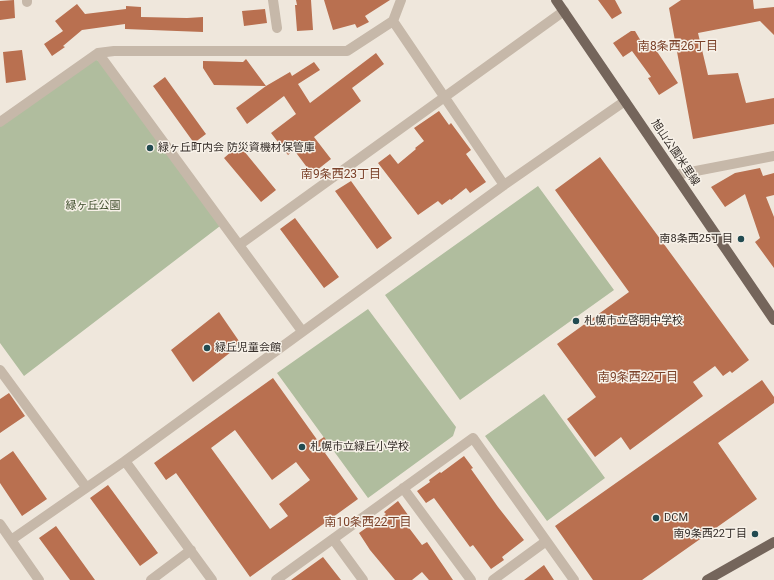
<!DOCTYPE html>
<html>
<head>
<meta charset="utf-8">
<style>
  body { margin:0 }
  canvas { display:block; background:#efe7dc }
</style>
</head>
<body>
<canvas width="774" height="580"></canvas>
<script>
const g = document.querySelector('canvas').getContext('2d');
g.lineJoin = 'round';
function paint(path, color) { g.fillStyle = color; g.fill(path, 'evenodd'); }
const shape = rows => new Path2D(rows.map(r => 'M' + r).join(''));
function strokePath(path, color, width, dash) { g.strokeStyle = color; g.lineWidth = width; g.lineCap = dash ? 'butt' : 'round'; g.setLineDash(dash || []); g.stroke(path); }
function write(font, color, halo, rows, align = 'center') {
  g.font = font + ' Roboto,"Noto Sans JP",sans-serif'; g.lineWidth = 3; g.setLineDash([]); g.textBaseline = 'middle'; g.strokeStyle = halo; g.fillStyle = color; for (const [text, x, y, turn = 0] of rows) {
    g.save(); g.translate(x, y); g.rotate((+turn || 0) * Math.PI / 180); g.textAlign = isNaN(turn) ? turn : align; if (halo) g.strokeText(text, 0, 0); g.fillText(text, 0, 0); g.restore();
  }
}
paint(shape([
  [86,58,101,61,224,223,24,376,0,343,0,123],
  [538,186,614,290,460,400,385,295],
  [368,309,456,427,453,436,368,498,277,373],
  [544,394,605,478,547,521,485,436]
]), '#b0bd9e');
paint(shape([
  [14,0,15,18,0,20,0,1],
  [296,0,311,0,313,30,297,31,295,5,297,5],
  [324,0,390,0,365,16,369,22,357,28,355,24,333,30],
  [598,0,615,0,622,13,612,19],
  [681,0,753,0,754,9,774,7,774,35,760,21,698,33,708,75,738,73,746,103,774,98,774,124,693,139,669,8],
  [77,4,85,14,126,9,126,6,141,7,141,17,187,18,203,17,203,32,125,29,125,24,82,30,63,46,65,47,52,56,44,44,63,31,55,21],
  [265,9,267,23,244,26,242,11],
  [631,31,635,31,645,48,652,44,678,83,659,95,648,78,651,77,632,51,623,57,613,43],
  [22,50,26,80,6,83,3,52],
  [376,53,384,64,352,88,361,101,314,137,331,159,312,174,294,150,288,155,271,133,296,114,284,96,247,124,236,108,266,86,214,85,203,68,203,61,243,62,246,59,266,86,290,72,292,76,314,62,320,70,298,84,310,103],
  [165,77,206,134,194,143,153,86],
  [439,111,449,125,451,123,471,150,466,154,486,182,470,193,466,188,451,200,450,199,442,205,438,201,418,215,378,163,390,154,398,164,416,149,415,148,424,141,414,128],
  [239,145,276,190,261,202,224,158],
  [600,157,749,360,732,373,730,371,723,376,715,366,693,382,703,396,630,450,621,437,595,457,567,419,596,397,557,344,629,292,555,190],
  [760,168,763,176,774,173,774,195,766,197,774,217,774,268,755,242,760,238,745,194,725,207,711,187,735,173],
  [351,181,392,238,377,249,335,191],
  [295,218,339,277,324,288,280,229],
  [219,312,241,344,193,382,171,350],
  [273,378,318,441,324,437,332,448,325,453,358,499,250,577,176,473,166,480,154,463],
  [235,430,272,480,296,462,310,480,279,504,288,516,270,529,211,448],
  [762,380,774,397,774,403,718,443,757,499,642,580,593,580,555,526],
  [9,393,25,416,0,433,0,399],
  [13,451,47,499,22,516,0,483,0,460],
  [464,456,473,468,471,469,498,507,524,540,502,557,504,560,491,569,473,545,470,547,434,498,426,503,417,491,430,482,429,480,440,472,441,473],
  [108,485,158,553,140,566,90,498],
  [398,501,408,515,403,520,422,545,427,542,453,580,429,580,422,572,412,580,395,580,370,550,359,533,386,514,384,512],
  [56,526,95,580,70,580,39,538],
  [323,557,341,580,291,580],
  [544,565,554,580,524,580]
]), '#b97050');
strokePath(shape([
  [27,0,27,2],
  [273,0,277,28],
  [393,21,504,185],
  [0,122,98,53],
  [675,175,774,156],
  [239,245,564,11],
  [302,331,98,53,114,51,347,51,393,21,401,0],
  [0,370,86,487],
  [125,461,212,580],
  [403,488,471,580],
  [0,524,39,580],
  [333,539,363,580],
  [11,540,125,461,504,185,625,101],
  [151,580,191,550],
  [276,580,473,438,574,580],
  [493,580,545,542]
]), '#c6b8a9', 10);
strokePath(shape([
  [556,0,774,320],
  [707,580,774,542]
]), '#74655b', 10);
for (const [x, y, r, color] of [
  [150,148,4,"#224b51"],
  [741,239,4,"#224b51"],
  [576,321,4,"#224b51"],
  [207,348,4,"#224b51"],
  [302,447,4,"#224b51"],
  [656,518,4,"#224b51"],
  [755,534,4,"#224b51"]
]) { const dot = new Path2D(); dot.arc(x, y, r, 0, 2 * Math.PI); g.fillStyle = color; g.fill(dot); strokePath(dot, '#f7f1e8', 1.5); }
write('11px', '#342d28', '#f7f1e8', [
  ["緑ヶ丘町内会 防災資機材保管庫",158,148],
  ["南8条西25丁目",733,239,"right"],
  ["札幌市立啓明中学校",584,321],
  ["緑丘児童会館",215,348],
  ["札幌市立緑丘小学校",310,447],
  ["DCM",664,518],
  ["南9条西22丁目",747,534,"right"]
], 'left');
write('11px', '#342d28', '#f7f1e8', [
  ["旭山公園米里線",675,153,56]
]);
write('11px', '#42502f', '#f7f1e8', [
  ["緑ヶ丘公園",93,206]
]);
write('12px', '#7b422a', '#f7f1e8', [
  ["南8条西26丁目",678,47],
  ["南9条西23丁目",341,175],
  ["南9条西22丁目",638,378],
  ["南10条西22丁目",368,523]
]);
</script>
</body>
</html>
